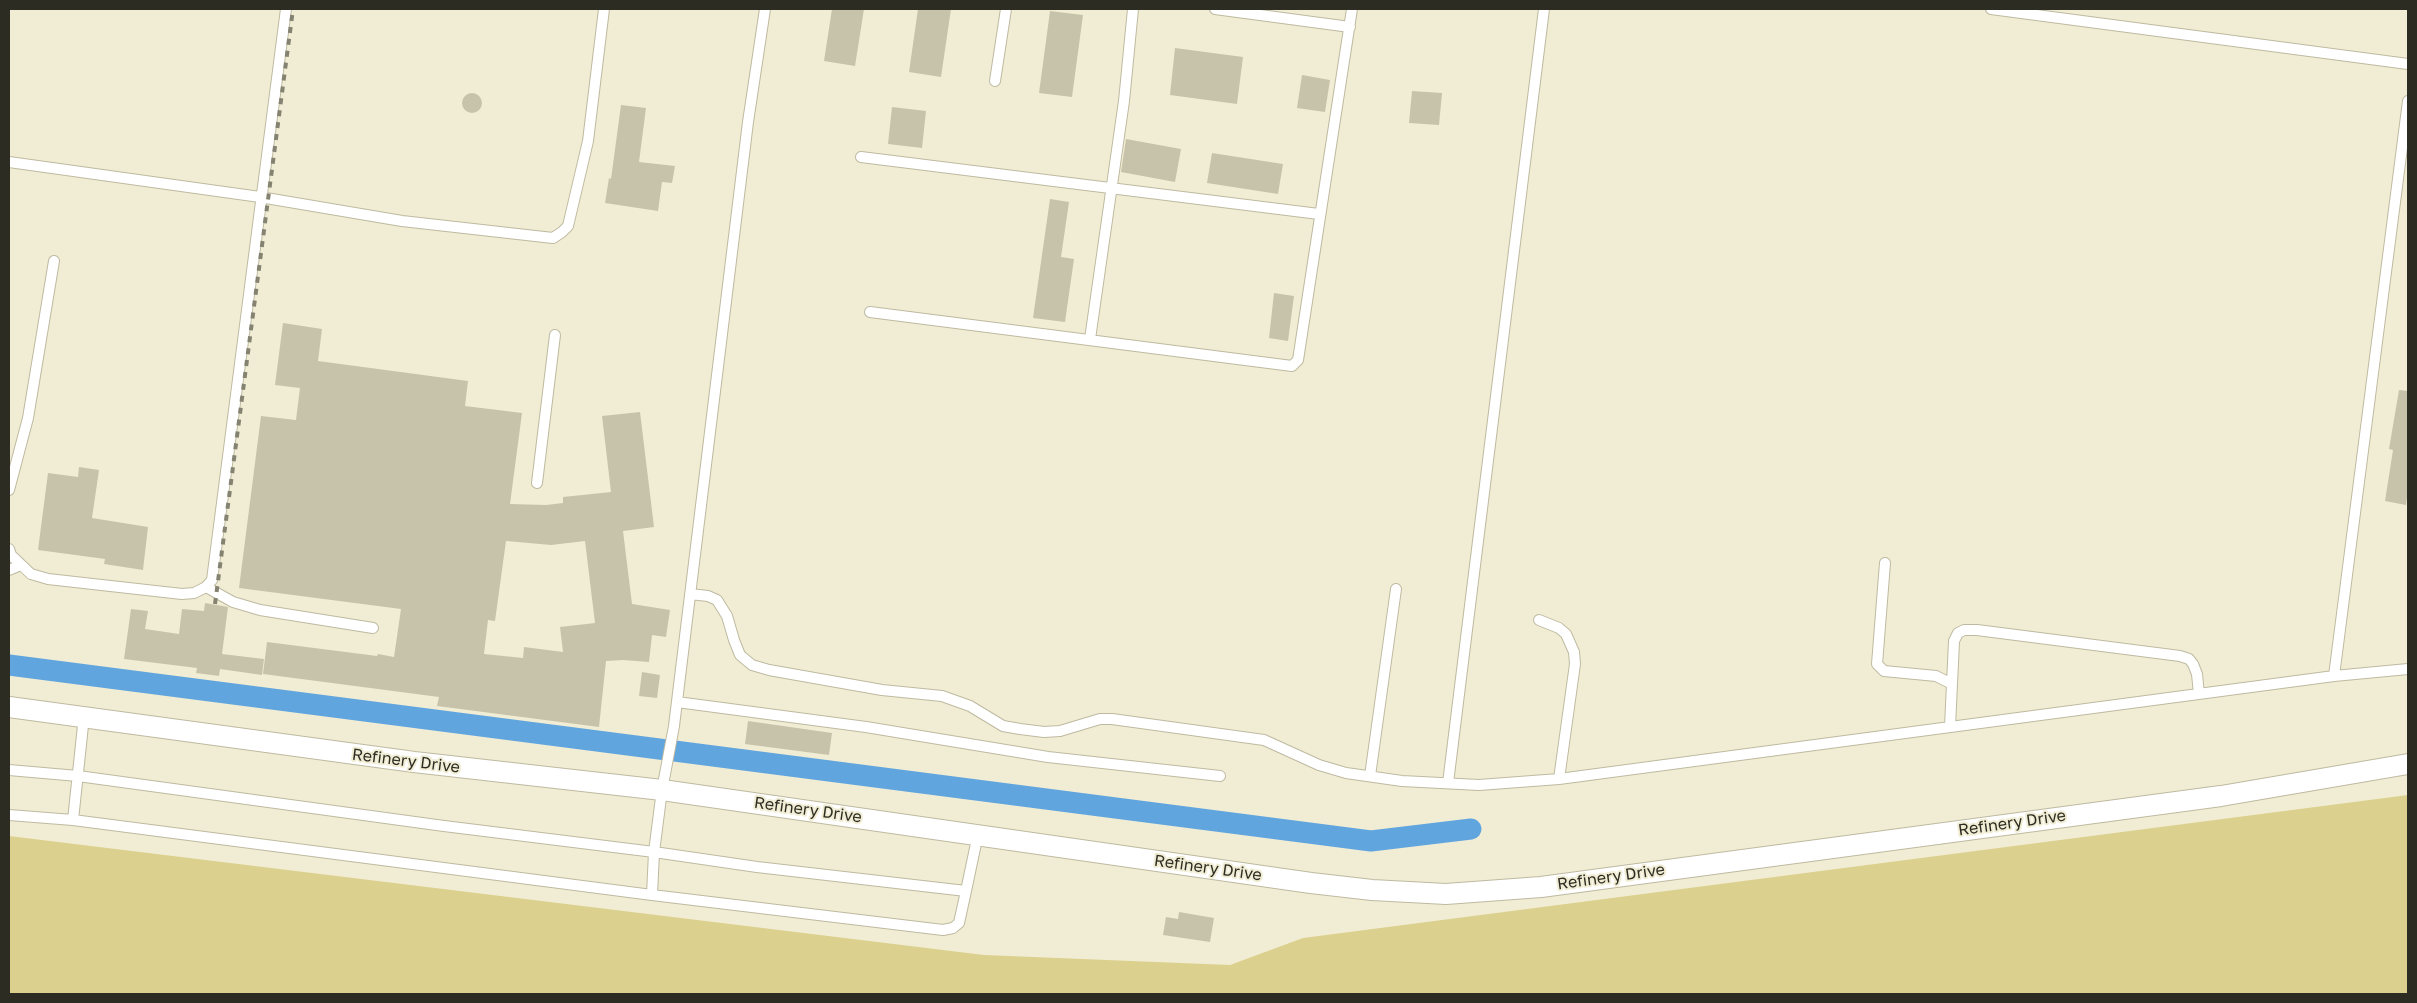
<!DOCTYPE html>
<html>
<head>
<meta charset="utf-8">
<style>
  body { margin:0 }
  #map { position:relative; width:2417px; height:1003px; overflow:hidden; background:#f1edd4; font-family:"Golos Text",sans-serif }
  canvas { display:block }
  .frame { position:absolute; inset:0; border:10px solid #2d2c22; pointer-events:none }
</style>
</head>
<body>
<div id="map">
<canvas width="2417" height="1003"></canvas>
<div class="frame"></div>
</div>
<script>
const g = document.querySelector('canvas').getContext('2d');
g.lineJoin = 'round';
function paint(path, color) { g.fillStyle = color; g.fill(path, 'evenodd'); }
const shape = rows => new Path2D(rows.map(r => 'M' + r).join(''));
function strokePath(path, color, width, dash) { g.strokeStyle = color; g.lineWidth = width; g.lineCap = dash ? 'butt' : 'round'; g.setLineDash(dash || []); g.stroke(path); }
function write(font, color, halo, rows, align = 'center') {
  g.font = font + ' "Golos Text",sans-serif'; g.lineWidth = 4; g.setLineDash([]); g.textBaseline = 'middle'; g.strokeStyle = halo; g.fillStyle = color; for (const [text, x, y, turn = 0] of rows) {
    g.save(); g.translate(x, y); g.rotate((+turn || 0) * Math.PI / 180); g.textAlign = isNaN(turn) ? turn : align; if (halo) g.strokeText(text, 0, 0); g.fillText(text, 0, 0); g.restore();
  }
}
paint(shape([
  [2408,795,2408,994,9,994,9,836,984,955,1230,965,1303,938]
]), '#dcd08e');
strokePath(shape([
  [9,665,1371,841,1471,829]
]), '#61a5df', 21);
paint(shape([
  [832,9,864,9,855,66,824,61],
  [918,9,951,9,941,77,909,72],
  [1050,11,1083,15,1072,97,1039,93],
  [1175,48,1243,57,1237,104,1170,95],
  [1302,75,1330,80,1325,112,1297,108],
  [1412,91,1442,93,1439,125,1409,123],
  '462 103a10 10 0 1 1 20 0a10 10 0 1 1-20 0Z',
  [621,105,646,108,639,162,675,166,672,183,662,182,658,211,605,203,609,178,611,179],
  [892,107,926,111,922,148,888,144],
  [1126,139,1181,149,1175,182,1121,172],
  [1212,153,1283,164,1278,194,1207,183],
  [1050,199,1069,202,1061,257,1074,259,1065,322,1033,318],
  [1274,293,1294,296,1288,341,1269,338],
  [283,323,322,329,318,361,468,381,465,406,522,413,510,504,546,505,563,503,563,497,611,492,602,416,640,412,654,527,623,531,632,604,670,610,666,637,652,635,649,662,623,660,606,661,599,727,437,706,439,697,263,674,267,642,377,656,378,654,394,657,401,609,239,588,261,416,296,420,300,388,275,385],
  [506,541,551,545,585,541,595,623,560,627,563,652,524,647,523,658,484,654,488,620,495,621],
  [2399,390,2408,391,2408,490,2406,505,2385,501,2393,450,2389,449],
  [79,467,99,470,92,518,148,527,143,570,104,564,105,559,38,550,48,473,78,477],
  [205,603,228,607,222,654,264,659,262,675,220,669,219,676,196,673,197,668,124,659,131,609,148,611,145,629,179,634,182,609,204,611],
  [642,672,660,675,657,698,639,696],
  [748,721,832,733,829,755,745,744],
  [1179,912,1214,918,1210,942,1163,935,1166,917,1178,919]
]), '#c7c3aa');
const lane = shape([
  [1215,9,1350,27],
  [1991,9,2408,64],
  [995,81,1006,9],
  [861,157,1319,214],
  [9,162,260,197,402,221,553,238,562,232,568,226,588,141,604,9],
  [870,312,1292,366,1298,360,1352,9],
  [1090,339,1124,101,1133,9],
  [537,483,555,335],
  [9,490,28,418,54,261],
  [9,549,11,555,31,574,48,579,182,594,194,593,206,587,212,580,286,9],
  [1885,563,1877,664,1884,671,1936,676,1952,684],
  [9,570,21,565],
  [206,587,233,602,260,610,373,628],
  [690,594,708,596,717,600,727,616,734,640,740,655,752,665,769,670,882,690,942,696,970,706,1003,726,1020,729,1044,732,1060,731,1100,719,1112,719,1264,740,1319,765,1346,773,1402,781,1479,785,1559,779,2334,676,2408,669],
  [1539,620,1559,628,1566,634,1574,652,1575,664,1559,779],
  [2334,676,2408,101],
  [677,702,866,727,1048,757,1220,776],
  [1950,727,1954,641,1958,633,1964,630,1977,630,2180,656,2189,659,2193,664,2197,674,2199,694],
  [9,770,78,776,444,826,654,852,757,867,966,891,959,923,953,928,943,930,652,895,73,820,9,815],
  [1370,776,1396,589],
  [1448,783,1544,9],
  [73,820,84,716],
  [966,891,978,834],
  [652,895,654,852,662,790,674,726,748,122,765,9]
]);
const street = shape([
  [9,707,414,762,662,790,1311,883,1372,890,1446,894,1541,887,2221,796,2408,764]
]);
strokePath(lane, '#bebaa1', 12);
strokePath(street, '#bebaa1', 22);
strokePath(lane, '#fff', 10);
strokePath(street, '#fff', 20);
strokePath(shape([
  [215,604,293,9]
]), '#848271', 4, [6, 6]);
write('16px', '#2d2c22', '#f1edd4', [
  ["Refinery Drive",406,761,7],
  ["Refinery Drive",808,810,8],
  ["Refinery Drive",2012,823,-8],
  ["Refinery Drive",1208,868,8],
  ["Refinery Drive",1611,877,-8]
]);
</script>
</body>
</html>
